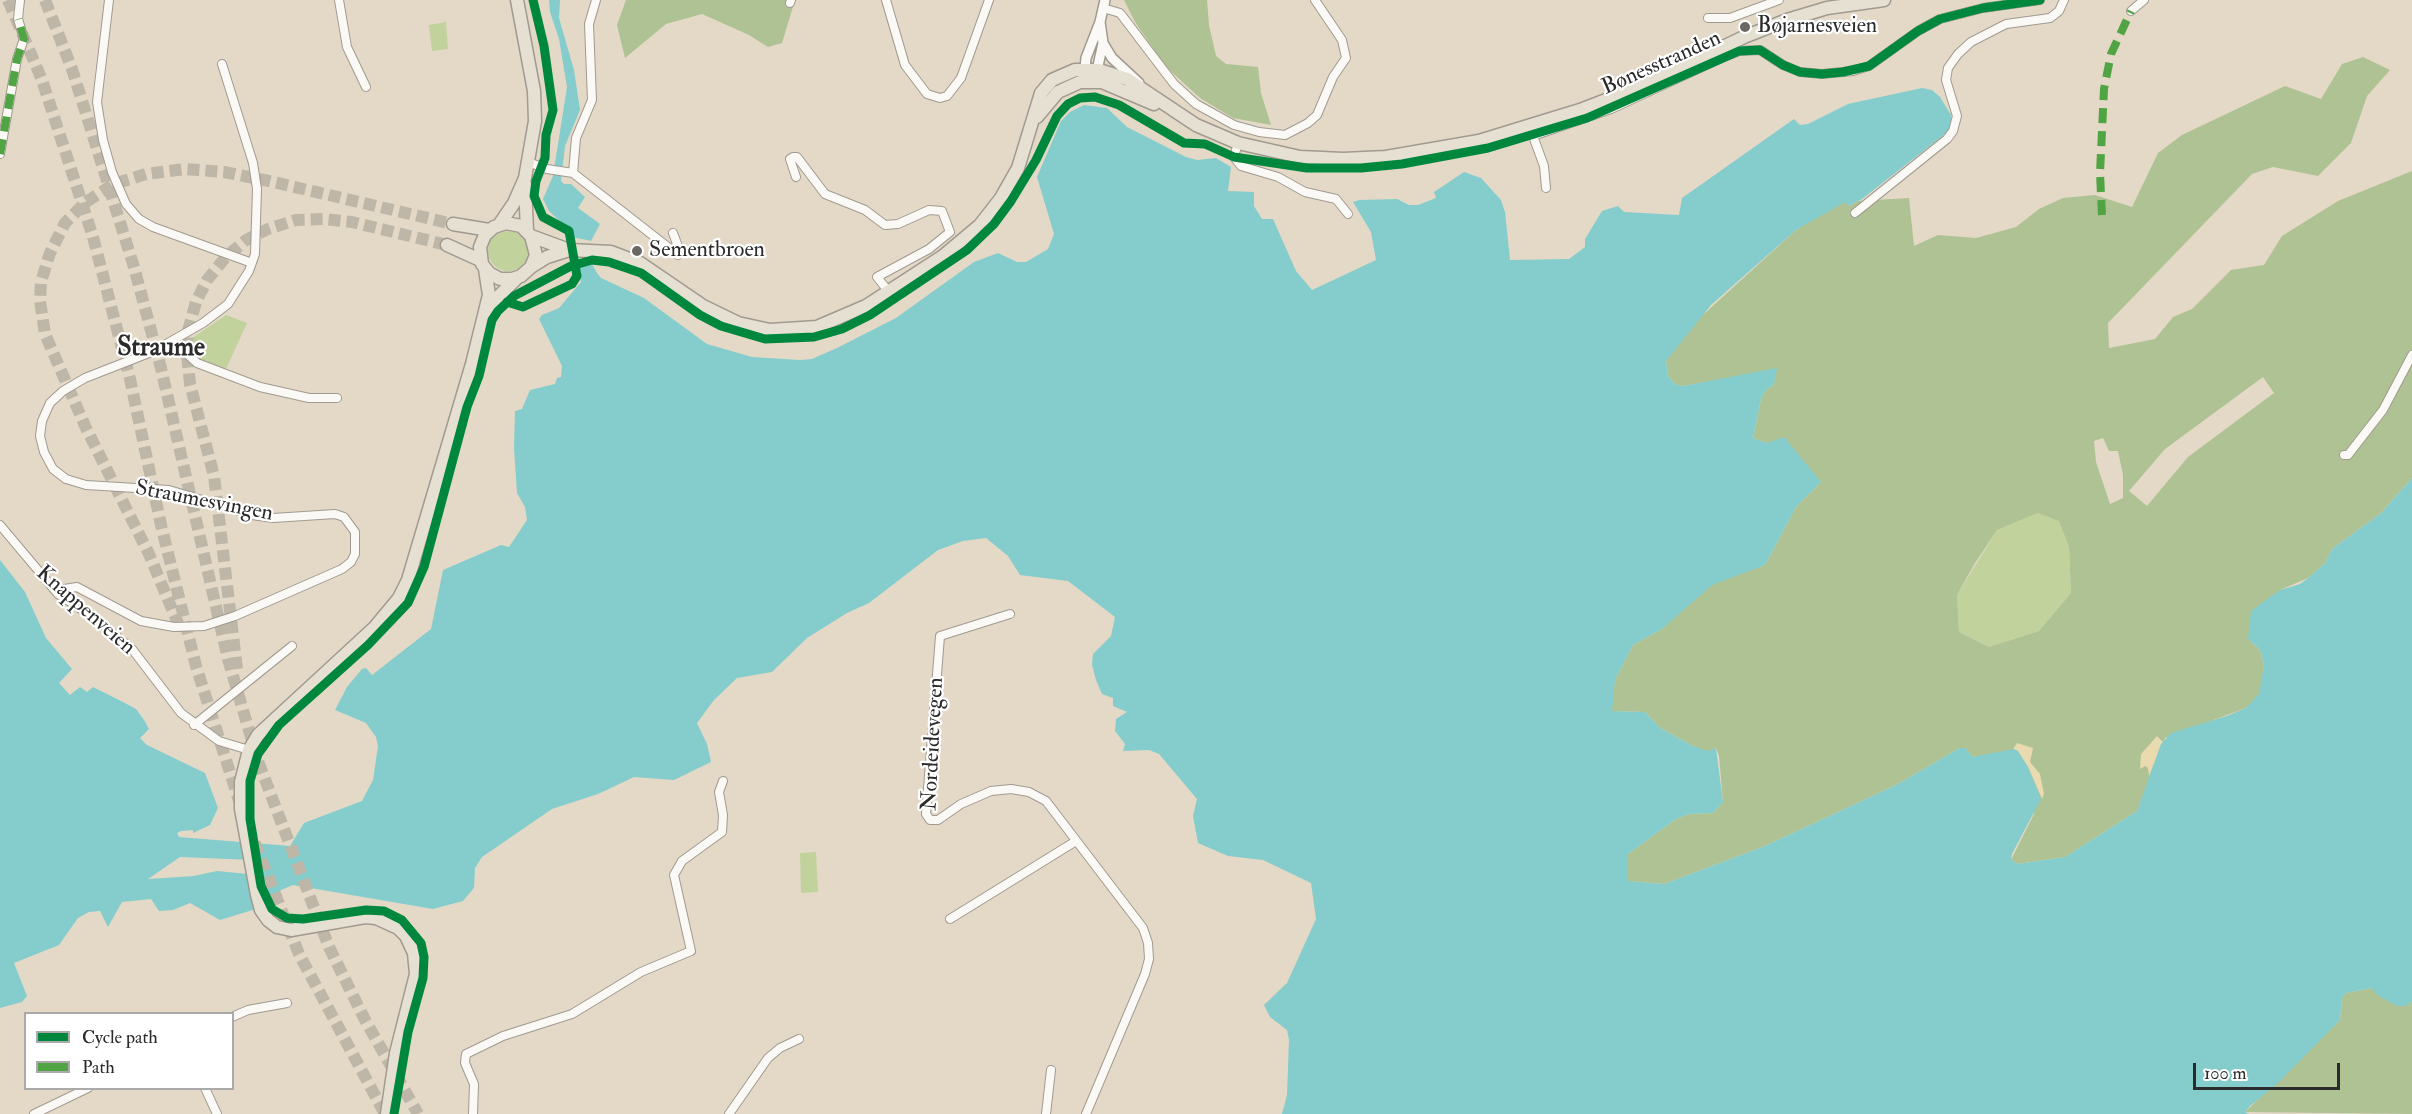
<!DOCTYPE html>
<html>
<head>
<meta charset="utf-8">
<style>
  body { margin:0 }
  #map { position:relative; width:2412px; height:1114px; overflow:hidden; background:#e3d9c6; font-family:"IM FELL Double Pica",serif }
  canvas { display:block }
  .legend { position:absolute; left:24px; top:1012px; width:210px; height:78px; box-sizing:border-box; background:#fff; border:2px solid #aaa; margin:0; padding:8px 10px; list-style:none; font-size:18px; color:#2b2b2b }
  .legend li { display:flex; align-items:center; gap:12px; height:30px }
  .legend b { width:30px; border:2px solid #aaa }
  .scale { position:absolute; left:2193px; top:1063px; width:147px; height:27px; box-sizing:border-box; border:3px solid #2b2b2b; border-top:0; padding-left:8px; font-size:18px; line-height:21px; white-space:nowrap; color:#2b2b2b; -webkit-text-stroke:4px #fff; paint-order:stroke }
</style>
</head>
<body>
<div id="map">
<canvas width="2412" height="1114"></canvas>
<ul class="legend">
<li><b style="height:8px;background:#00873e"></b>Cycle path</li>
<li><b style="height:8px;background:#51a443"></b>Path</li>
</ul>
<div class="scale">100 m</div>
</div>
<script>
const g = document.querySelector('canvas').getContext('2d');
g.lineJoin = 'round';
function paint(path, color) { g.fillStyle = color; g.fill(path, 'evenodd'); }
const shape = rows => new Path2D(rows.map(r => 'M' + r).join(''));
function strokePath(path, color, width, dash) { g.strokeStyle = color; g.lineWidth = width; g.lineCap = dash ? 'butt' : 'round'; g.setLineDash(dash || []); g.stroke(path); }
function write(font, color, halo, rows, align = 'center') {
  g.font = font + ' "IM FELL Double Pica",serif'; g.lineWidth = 4.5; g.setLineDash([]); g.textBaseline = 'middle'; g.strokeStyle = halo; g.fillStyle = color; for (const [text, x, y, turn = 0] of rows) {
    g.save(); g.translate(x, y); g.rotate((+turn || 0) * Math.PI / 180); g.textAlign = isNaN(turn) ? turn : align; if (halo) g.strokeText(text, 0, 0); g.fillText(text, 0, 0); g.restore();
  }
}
paint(shape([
  [446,22,448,49,432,51,429,25],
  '488 251a20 20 0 1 1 40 0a20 20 0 1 1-40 0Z',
  [226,315,247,323,225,371,203,363,184,348,185,343],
  [2038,513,2059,520,2069,547,2071,593,2039,631,1989,647,1959,632,1957,595,1997,530],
  [816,852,818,892,801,893,800,853]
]), '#c1d29c');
paint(shape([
  [626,0,795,0,782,43,768,47,749,35,702,14,666,24,625,58,617,25],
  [1124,0,1207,0,1209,25,1216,56,1226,64,1258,67,1261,93,1271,125,1233,118,1200,98,1165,66,1135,22],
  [2363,57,2390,70,2367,96,2351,143,2318,176,2273,167,2252,174,2108,323,2109,348,2155,339,2173,317,2192,309,2231,270,2264,265,2282,236,2338,201,2412,171,2412,478,2381,513,2332,549,2325,563,2308,578,2280,590,2250,641,2260,650,2264,665,2260,694,2246,708,2165,738,2137,811,2065,857,2018,864,2011,860,2034,814,2028,767,2018,751,1972,757,1966,748,1960,748,1896,785,1765,846,1664,884,1628,881,1628,854,1676,819,1689,814,1713,813,1723,802,1719,756,1716,748,1707,752,1693,746,1660,728,1645,712,1611,711,1615,680,1633,645,1662,629,1712,584,1765,565,1796,507,1821,482,1767,443,1753,438,1761,399,1765,391,1774,384,1776,369,1683,386,1675,384,1668,376,1666,361,1694,323,1796,230,1845,201,1848,206,1858,201,1909,198,1914,246,1938,235,1976,238,2016,227,2039,209,2063,198,2095,195,2132,207,2158,153,2182,135,2285,86,2321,99,2342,64],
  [2263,377,2274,393,2188,457,2147,506,2129,491,2165,449],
  [2103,438,2109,451,2118,451,2123,475,2123,498,2110,504,2096,462,2094,441],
  [2038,513,2059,521,2069,547,2071,593,2039,631,1989,647,1959,632,1957,595,1975,563,1997,530],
  [2372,988,2406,1006,2412,1001,2412,1114,2245,1112,2340,1020,2342,998,2346,993]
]), '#afc293');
paint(shape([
  [2157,736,2163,742,2149,776,2148,768,2145,766,2140,769,2141,754],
  [2017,743,2033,748,2030,762,2040,774,2044,794,2042,799,2028,767,2018,751,2013,749]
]), '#e9dab0');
paint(shape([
  [549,0,560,0,559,18,574,70,580,110,565,146,561,181,564,184,571,184,585,197,578,208,600,224,591,241,592,264,597,273,601,278,644,298,707,344,752,357,800,360,812,359,837,348,896,318,974,262,998,253,1017,262,1026,262,1048,249,1054,234,1037,177,1061,121,1070,112,1084,105,1107,108,1127,127,1186,157,1197,160,1216,158,1231,167,1228,191,1254,192,1254,206,1262,219,1273,219,1296,271,1312,290,1376,260,1371,232,1353,202,1359,200,1397,199,1409,205,1418,205,1436,198,1434,192,1464,172,1481,178,1501,200,1505,212,1510,260,1569,259,1585,247,1585,239,1602,211,1618,206,1624,212,1679,215,1682,198,1794,119,1800,125,1808,124,1848,104,1922,88,1932,90,1940,97,1951,115,1951,127,1945,134,1862,199,1848,206,1845,202,1796,230,1711,305,1666,361,1668,376,1675,384,1683,386,1777,368,1774,384,1765,391,1761,399,1753,438,1767,443,1784,437,1821,482,1796,507,1765,565,1712,585,1662,629,1633,645,1615,680,1612,711,1645,712,1660,728,1693,746,1707,751,1716,748,1723,802,1713,813,1689,814,1676,819,1628,854,1628,881,1664,884,1765,846,1896,785,1960,748,1966,748,1972,757,2014,749,2018,751,2028,767,2041,799,2012,854,2011,860,2018,864,2065,857,2137,811,2161,744,2171,733,2227,716,2246,708,2259,694,2264,665,2260,650,2248,639,2251,611,2280,590,2300,584,2308,578,2325,563,2332,549,2381,513,2412,478,2412,1001,2406,1006,2397,1006,2377,995,2372,988,2346,993,2342,998,2340,1020,2276,1085,2250,1106,2245,1112,2249,1114,1282,1114,1287,1095,1289,1040,1287,1030,1270,1017,1264,1005,1287,983,1316,919,1311,883,1263,860,1228,856,1198,843,1193,816,1197,799,1159,754,1149,750,1123,751,1125,744,1115,731,1116,719,1127,712,1113,706,1113,698,1102,694,1096,680,1092,665,1093,654,1111,636,1115,617,1068,581,1020,575,1008,556,986,538,963,541,938,550,869,603,847,613,807,638,772,672,737,678,714,700,697,723,707,744,711,762,674,780,634,777,598,794,552,809,482,857,475,868,474,888,463,901,433,909,293,885,281,890,269,905,220,920,190,903,173,910,159,911,151,899,122,902,108,927,100,911,89,912,78,918,59,945,14,963,27,996,22,1002,0,1008,0,560,25,592,46,638,72,669,59,683,70,695,80,687,87,692,93,687,123,702,136,709,144,720,149,729,140,738,147,745,205,773,218,808,210,825,193,833,193,830,181,831,177,833,179,837,290,846,304,823,362,801,373,780,378,746,376,737,366,723,335,710,347,687,362,669,366,668,372,675,431,629,443,570,501,545,509,547,527,520,525,507,517,493,514,448,515,411,522,409,530,390,555,384,557,378,561,377,562,366,539,319,542,315,559,308,581,282,573,234,549,211,543,199,553,176,567,87,559,39,550,12],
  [180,857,253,860,267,866,262,871,248,874,217,871,194,876,148,879]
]), '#84cdcc');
paint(shape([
  [571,237,592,241,595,264,576,268]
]), '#e3d9c6');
strokePath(shape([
  [8,0,42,80,93,237,130,379,161,525,196,666,241,807],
  [45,0,72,69,134,267,161,368,228,659,258,761,329,947,364,1018,418,1114],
  [179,626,149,554,86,428,45,334,40,301,41,282,50,253,65,223,86,202,114,184,146,174,185,169,224,172,269,181,453,224],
  [237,669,214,476,190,384,187,355,188,331,196,302,207,280,225,258,246,240,268,229,296,220,324,219,352,222,447,245],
  [248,826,299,954,385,1114]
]), '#beb6a7', 12, [12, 6]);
const minor = shape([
  [109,0,97,102,103,140,112,172,126,204,139,219,153,227,252,263],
  [339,0,347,47,366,87],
  [886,0,905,65,927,94,940,98,947,96,961,78,989,0],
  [790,3,791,0],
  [1103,8,1120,13,1174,84,1196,104,1234,125,1259,132,1285,135,1308,123,1317,115,1333,77,1346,58,1342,40,1315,0],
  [2131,11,2144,0],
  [1708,18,1730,18,1779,0],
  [1238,143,1234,157,1241,166,1278,177,1305,192,1336,199,1348,214],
  [0,154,17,59,24,39,18,19,20,0],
  [528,162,547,169,573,173,678,255,679,249,673,233],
  [573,173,576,138,592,100,589,24,596,0],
  [796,177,790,159,793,157,797,157,825,194,865,210,885,225,898,224,929,210,942,211,950,232,929,249,877,277,889,292],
  [1546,188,1544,166,1533,136,1611,109,1726,56,1739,51,1760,50,1783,65,1800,72,1822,74,1853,71,1869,66,1918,31,1940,19,1983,8,2040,0],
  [1855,213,1947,139,1953,131,1957,116,1946,80,1948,68,1958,54,1971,42,2006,24,2050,18,2059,11,2064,0],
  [173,341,197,363,260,387,309,398,337,398],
  [2344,455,2348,455,2383,410,2412,355],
  [0,525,58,594,93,617,132,649,181,713,219,741,249,750],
  [58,594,64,589,77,587,141,621,174,627,204,626,235,616,342,569,351,562,355,554,355,532,344,517,335,514,273,518,252,515,169,490,86,485,66,479,53,469,44,452,40,436,42,421,50,403,63,391,85,378,154,351,203,323,228,304,249,271,255,254,257,189,253,163,222,64],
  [1010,614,940,636,926,814,930,820,938,820,961,804,991,791,1011,789,1029,792,1046,801,1143,928,1148,943,1149,959,1145,974,1086,1114],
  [194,725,292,646],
  [950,919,1076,841],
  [232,1017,248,1010,287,1003],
  [205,1088,217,1114],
  [34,1114,88,1088],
  [473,1114,474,1084,465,1063,466,1054,503,1036,572,1014,641,972,691,951,674,875,682,861,722,832,723,815,719,792,723,781],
  [729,1114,768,1058,780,1048,799,1039],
  [1046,1114,1051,1070]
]);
const tertiary = shape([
  [1103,43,1112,58,1139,83],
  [1088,74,1085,69,1086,58,1100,22,1105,0],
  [1096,75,1103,43,1100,22]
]);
const primary = shape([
  [1037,117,1058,92,1080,82,1102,82,1154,104],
  [525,184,527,231],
  [453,224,489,230],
  [499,225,514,203,525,178,535,121,534,91,517,0],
  [531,236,536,255,531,267,521,276,512,279,500,279,489,273,482,264,480,247,485,235,494,227,506,223,521,226,531,236,569,250],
  [447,245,480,260],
  [531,267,547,257,569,250,611,252,640,263,703,306,738,323,770,330,817,327,866,306,943,256,980,225,1001,198,1018,168,1041,93,1052,80,1075,70,1099,70,1127,79,1196,125,1238,143,1300,157,1343,159,1386,157,1479,141,1580,110,1642,86,1744,37,1787,20,1827,8,1884,0],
  [488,315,498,297,517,278],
  [387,1114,396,1053,416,974,414,953,406,936,398,928,376,918,365,917,291,930,277,927,268,920,261,910,257,895,241,809,241,782,249,750,258,735,374,628,399,598,408,580,472,364,489,295,485,269]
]);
strokePath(minor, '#a09a90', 10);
strokePath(tertiary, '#a09a90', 12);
strokePath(primary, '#a09a90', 15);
strokePath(minor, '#fbf9f6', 8);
strokePath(tertiary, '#fbf9f6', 9);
strokePath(primary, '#e5e0d2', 12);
strokePath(shape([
  [0,154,17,59,24,39,18,19],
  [2102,215,2100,173,2104,89,2111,54,2131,11]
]), '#51a443', 8, [15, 8]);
strokePath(shape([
  [507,302,523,307,572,284,577,276,569,231,543,217,534,196,536,181,545,158,546,135,553,110,544,46,533,0],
  [394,1114,408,1032,423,978,424,957,421,943,402,920,384,911,366,910,303,919,287,918,272,909,261,886,250,819,250,781,258,754,279,725,368,645,408,603,424,567,467,407,479,376,492,320,498,311,514,296,571,266,592,260,609,262,641,273,700,315,721,326,765,339,814,337,842,329,870,315,967,250,994,224,1011,201,1036,160,1057,116,1068,104,1080,98,1095,97,1119,105,1184,143,1205,144,1234,157,1307,168,1361,168,1402,164,1488,148,1587,118,1739,51,1760,50,1783,65,1800,72,1822,74,1843,72,1869,66,1918,31,1940,19,1983,8,2040,0]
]), '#00873e', 9);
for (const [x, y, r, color] of [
  [1745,27,6,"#6b6861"],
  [637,251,6,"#6b6861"]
]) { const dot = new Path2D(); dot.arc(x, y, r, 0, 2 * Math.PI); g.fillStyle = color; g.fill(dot); strokePath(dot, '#fff', 2); }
write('22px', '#2b2b2b', '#fff', [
  ["Bøjarnesveien",1757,27],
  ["Sementbroen",649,251]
], 'left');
write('22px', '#2b2b2b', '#fff', [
  ["Bønesstranden",1662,64,-24],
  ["Straumesvingen",204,502,11],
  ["Knappenveien",85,611,41],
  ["Nordeidevegen",934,744,-87]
]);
write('bold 26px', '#2b2b2b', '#fff', [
  ["Straume",161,349]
]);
</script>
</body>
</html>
